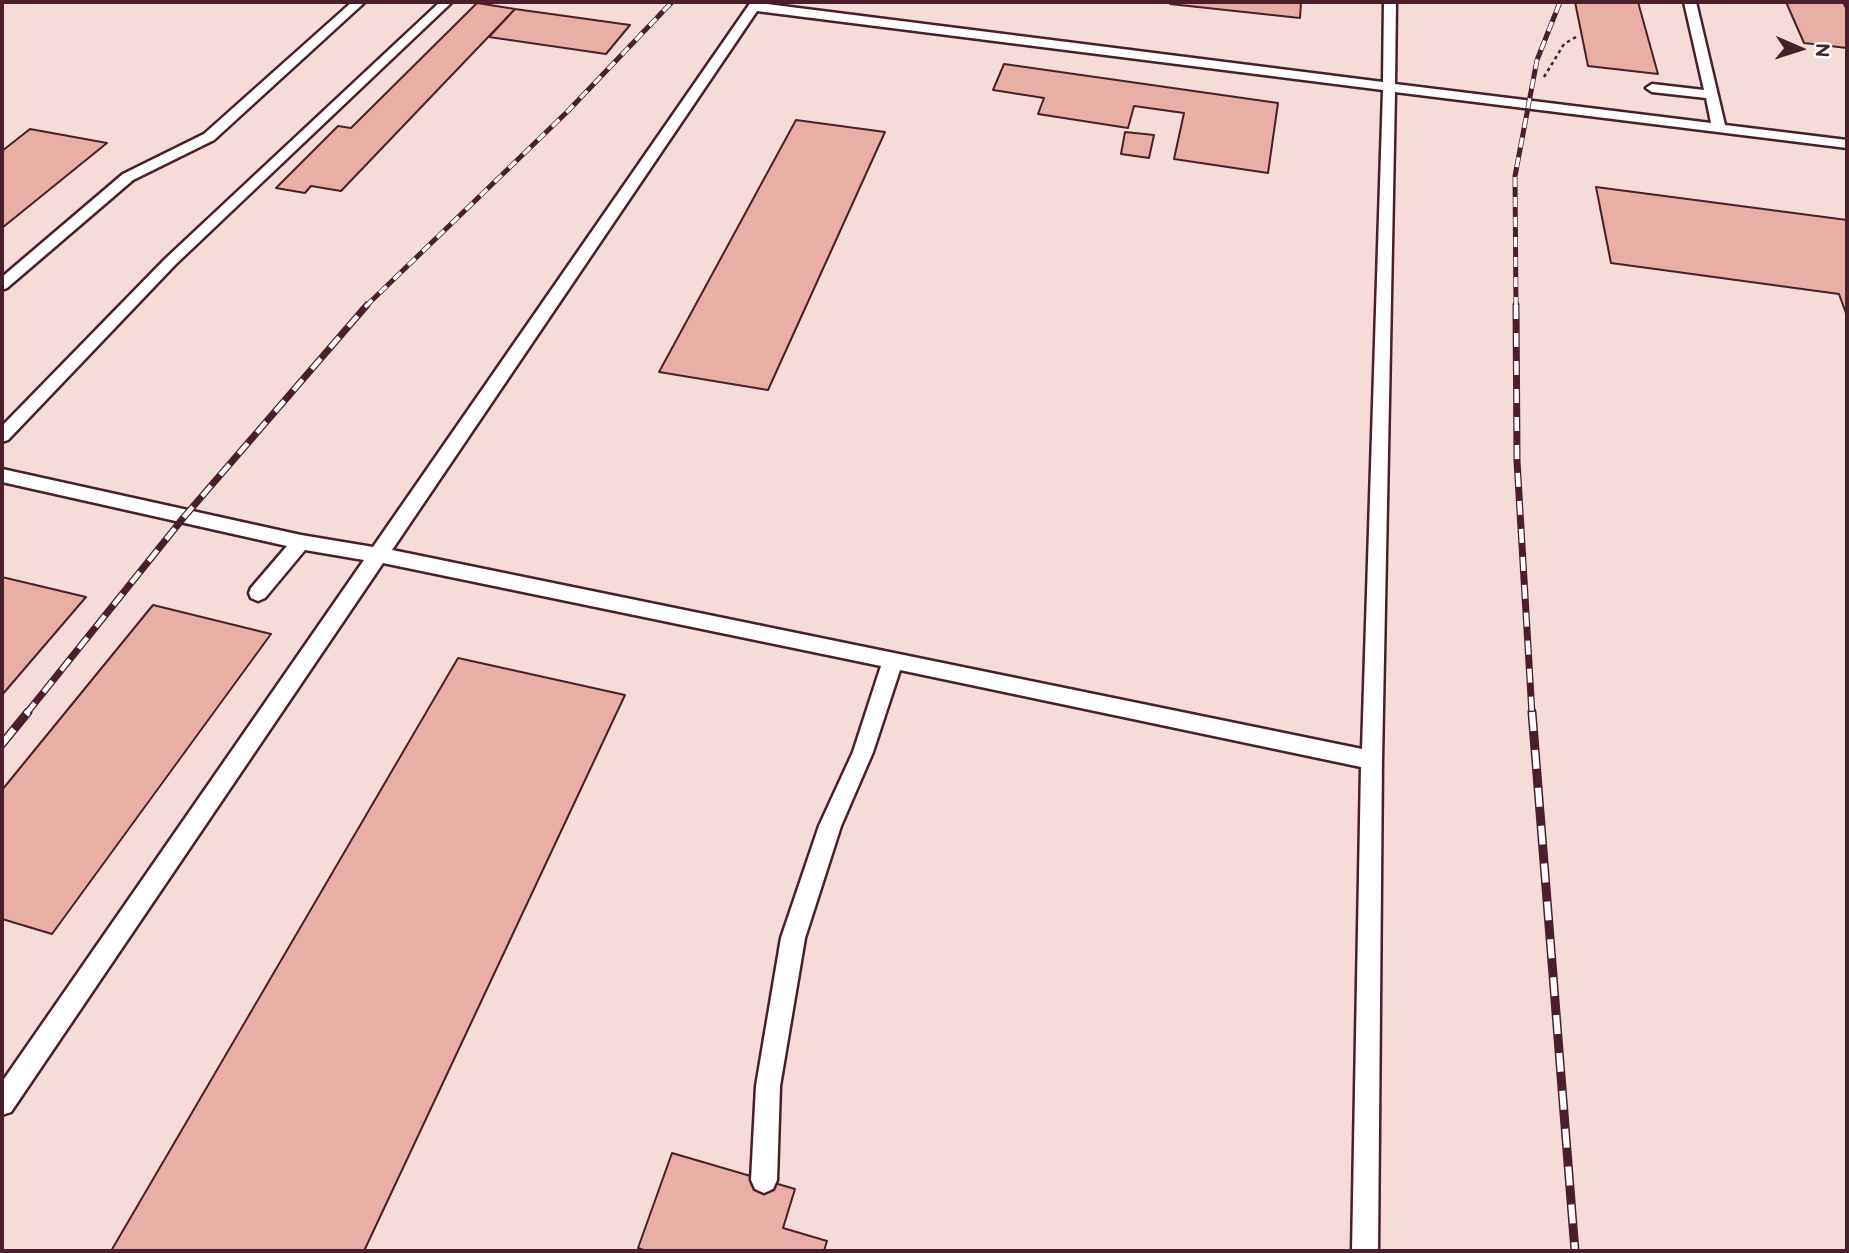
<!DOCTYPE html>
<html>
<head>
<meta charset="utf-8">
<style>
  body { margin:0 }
  #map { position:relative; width:1849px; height:1253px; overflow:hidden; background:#fbefed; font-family:"Balsamiq Sans",sans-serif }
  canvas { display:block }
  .frame { position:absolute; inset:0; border:4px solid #4a1f2b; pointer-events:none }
  .north { position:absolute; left:1765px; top:14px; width:70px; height:70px; -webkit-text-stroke:5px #fff; paint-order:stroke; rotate:93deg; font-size:19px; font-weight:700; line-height:28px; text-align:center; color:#4a1f2b }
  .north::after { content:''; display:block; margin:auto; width:24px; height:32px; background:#4a1f2b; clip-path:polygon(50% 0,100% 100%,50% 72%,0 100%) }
</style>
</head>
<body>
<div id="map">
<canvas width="1849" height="1253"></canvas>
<div class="frame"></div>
<div class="north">N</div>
</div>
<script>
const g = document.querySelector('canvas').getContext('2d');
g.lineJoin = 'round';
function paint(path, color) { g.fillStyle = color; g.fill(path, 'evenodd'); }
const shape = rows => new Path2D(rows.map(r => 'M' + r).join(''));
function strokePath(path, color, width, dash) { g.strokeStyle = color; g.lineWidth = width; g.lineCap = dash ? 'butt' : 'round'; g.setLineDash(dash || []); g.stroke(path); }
paint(shape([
  [2,2,1847,2,1847,1251,2,1251]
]), '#f6dcd8');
const building = shape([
  [1171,2,1301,2,1300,18,1170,4,1171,2],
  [1575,2,1638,2,1658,74,1588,66,1575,2],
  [1786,2,1843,2,1847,10,1847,48,1804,43,1786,2],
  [477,3,515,9,341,191,311,186,305,193,276,188,338,126,351,128,477,3],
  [515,9,630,25,606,54,489,37,515,9],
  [1004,64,1278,103,1268,173,1174,159,1184,113,1134,106,1128,128,1038,114,1044,98,993,90,1004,64],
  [796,120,885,132,768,390,659,372,796,120],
  [30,129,107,143,2,228,2,151,30,129],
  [1125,132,1154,135,1149,158,1121,154,1125,132],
  [1596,187,1847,220,1847,316,1839,294,1611,263,1596,187],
  [2,577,86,597,2,695,2,577],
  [153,605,271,634,52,934,2,919,2,790,153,605],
  [458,658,625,695,364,1251,111,1251,458,658],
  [672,1153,795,1189,783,1228,827,1241,824,1251,647,1251,638,1248,672,1153]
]);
paint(building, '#e9afa6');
strokePath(building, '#4a1f2b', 2);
const service = shape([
  [352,2,365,2,214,140,133,180,7,288,2,290,2,277,123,174,204,134,352,2],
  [440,2,452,2,175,265,8,440,2,442,2,426,165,259,440,2],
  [751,2,1383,82,1384,2,1396,2,1395,84,1711,123,1706,98,1652,92,1646,88,1652,84,1704,90,1684,2,1696,2,1725,125,1847,140,1847,148,1395,92,1382,760,1378,1251,1352,1251,1361,767,900,670,873,752,841,826,805,938,780,1086,777,1180,773,1189,764,1193,755,1189,751,1180,756,1086,781,938,819,826,853,752,881,666,383,563,11,1112,2,1115,2,1082,364,560,305,550,265,598,258,601,251,598,249,593,251,588,287,546,2,482,2,469,301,535,373,547,751,2],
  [757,11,1383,90,1362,749,392,550,757,11]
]);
strokePath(service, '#4a1f2b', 5);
strokePath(shape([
  [1544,77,1564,44,1576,37]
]), '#4a1f2b', 2.5, [3.5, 3.5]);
paint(service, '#fff');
const railFar2 = shape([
  [365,307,567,112,672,2],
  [1516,307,1515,176,1537,60,1560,2]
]);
const railFar1 = shape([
  [1516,305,1517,461,1532,714],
  [26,714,184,517,367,305]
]);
const rail = shape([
  [1532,712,1575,1251],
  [2,744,28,712]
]);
strokePath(railFar2, '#4a1f2b', 5);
strokePath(railFar1, '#4a1f2b', 7);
strokePath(rail, '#4a1f2b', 9);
strokePath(railFar2, '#fff', 3.5, [10]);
strokePath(railFar1, '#fff', 4.5, [14]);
strokePath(rail, '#fff', 6, [19]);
</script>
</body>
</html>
